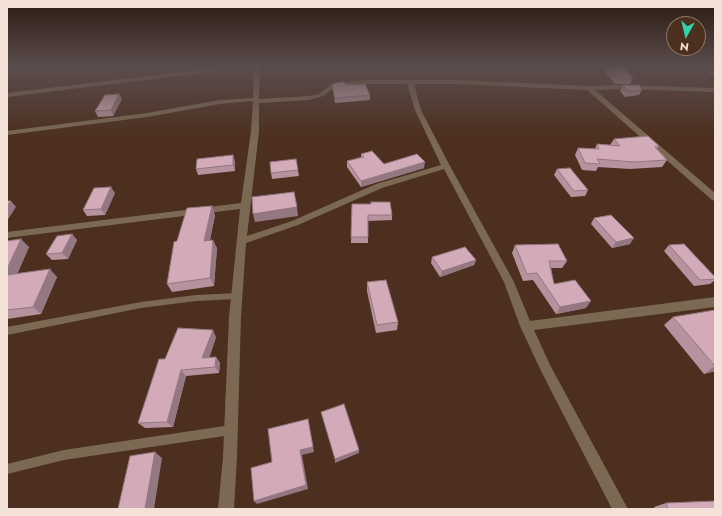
<!DOCTYPE html>
<html>
<head>
<meta charset="utf-8">
<style>
  body { margin:0 }
  #map { position:relative; width:722px; height:516px; overflow:hidden; background:#4c2f1f; font-family:Jost,sans-serif }
  canvas { display:block }
  .frame { position:absolute; inset:0; border:8px solid #f4e1d7; pointer-events:none }
  .north { position:absolute; left:666px; top:16px; width:40px; height:40px; box-sizing:border-box; background:#4c2f1f; border:1px solid #8f7669; border-radius:50%; rotate:188deg; font-size:11px; font-weight:700; line-height:16px; text-align:center; color:#f4e1d7 }
  .north::after { content:''; display:block; margin:auto; width:14px; height:18px; background:#2ed4aa; clip-path:polygon(50% 0,100% 100%,50% 72%,0 100%) }
</style>
</head>
<body>
<div id="map">
<canvas width="722" height="516"></canvas>
<div class="frame"></div>
<div class="north">N</div>
</div>
<script>
const g = document.querySelector('canvas').getContext('2d');
g.lineJoin = 'round';
const shape = rows => new Path2D(rows.map(r => 'M' + r).join(''));
function paint(path, color) { g.fillStyle = color; g.fill(path, 'evenodd'); }
function strokePath(path, color, width, dash) { g.strokeStyle = color; g.lineWidth = width; g.lineCap = dash ? 'butt' : 'round'; g.setLineDash(dash || []); g.stroke(path); }
paint(shape([
  [237,293,240,294,241,296,240,298,237,299,196,301,141,308,7,335,7,327,141,302,196,295,237,293],
  [231,425,234,427,236,430,234,433,231,435,64,460,7,474,7,464,64,450,231,425]
]), '#7c6954');
paint(shape([
  [223,67,237,67,234,69,7,97,7,93,223,67],
  [252,67,260,67,259,99,309,96,319,94,331,84,367,80,456,80,589,86,624,85,715,88,715,92,624,89,595,90,715,193,715,201,712,200,587,90,456,84,414,84,421,110,450,166,514,282,530,321,715,297,715,307,534,330,550,365,628,509,612,509,542,373,520,326,504,282,444,169,382,188,298,225,246,243,241,317,237,457,234,509,218,509,223,457,229,317,240,209,7,238,7,232,241,203,251,131,253,102,250,101,220,104,147,117,7,135,7,131,147,113,220,100,253,98,254,68,252,67],
  [367,84,407,84,415,110,441,165,376,184,292,221,247,236,259,131,259,103,309,100,323,96,335,87,367,84],
  [700,67,706,67,715,73,715,78,700,67]
]), '#7c6954');
paint(shape([
  [608,67,623,67,633,78,630,84,615,84,605,72],
  [332,85,346,85,370,95,370,100,335,103],
  [623,85,642,90,639,95,625,97,620,91],
  [119,94,122,99,113,116,98,117,95,111],
  [614,139,659,146,657,149,667,160,662,167,630,169,598,167,596,171,582,170,575,155,578,148,595,149,597,144,610,145],
  [361,154,384,164,424,168,361,187,347,167,347,161,361,157],
  [296,159,299,176,272,179,271,173],
  [235,161,235,171,198,175,196,169],
  [557,169,588,190,585,196,571,197,554,175],
  [115,193,105,215,87,216,83,210],
  [352,204,392,215,392,220,368,221,368,243,351,243],
  [215,215,210,240,217,248,214,286,172,292,167,284,177,241],
  [594,218,630,244,612,248,591,224],
  [72,234,77,240,68,259,52,260,46,254],
  [7,241,29,247,17,274,57,277,41,314,7,319],
  [515,245,567,261,562,268,551,268,554,284,586,308,556,314,533,280,523,281,512,253],
  [669,245,715,277,715,280,710,284,694,286,664,251],
  [432,257,476,260,474,265,440,277,431,263],
  [367,282,398,322,397,330,376,333,367,291],
  [715,310,715,371,704,374,664,325,673,317],
  [216,337,209,358,216,357,220,363,219,373,186,376,173,427,145,428,138,423,165,359],
  [666,503,715,509,655,509,654,507]
]), '#b5929e');
paint(shape([
  [119,94,122,99,113,116,111,110],
  [233,155,235,161,235,171,233,165],
  [425,162,424,168,361,187,361,181],
  [111,187,115,193,105,215,101,209],
  [11,201,16,207,7,221,7,206],
  [212,206,215,215,208,249,204,241],
  [297,207,298,216,255,222,253,214],
  [72,234,77,240,68,259,62,253],
  [634,238,630,244,612,248,616,242],
  [21,239,29,247,13,284,7,278,7,269],
  [213,240,217,248,214,286,210,278],
  [476,260,474,265,440,277,442,271],
  [50,269,57,277,41,314,33,307],
  [591,301,586,308,556,314,560,307],
  [213,330,216,337,207,365,202,358],
  [216,357,220,363,219,373,215,367],
  [715,366,715,371,704,374],
  [181,370,186,376,173,427,167,422],
  [308,419,309,424,314,452,302,455,308,489,257,504,254,501,300,450],
  [359,450,359,453,335,463,335,459],
  [155,452,162,458,154,509,145,509]
]), '#937781');
const building = shape([
  [608,67,623,67,633,78,617,78,608,67],
  [344,82,346,85,365,84,370,95,335,98,332,85,335,83,344,82],
  [623,85,639,85,642,90,628,91,623,85],
  [119,94,111,110,95,111,105,95,119,94],
  [648,136,659,146,655,147,667,160,634,162,597,159,600,164,585,163,578,148,599,149,597,144,620,146,614,139,648,136],
  [372,151,384,164,417,154,425,162,361,181,347,161,364,157,361,154,372,151],
  [233,155,233,165,196,169,197,159,233,155],
  [296,159,298,170,271,173,270,162,296,159],
  [570,168,588,190,574,191,557,169,570,168],
  [111,187,101,209,83,210,94,188,111,187],
  [294,192,297,207,253,214,252,197,294,192],
  [7,201,11,201,7,206,7,201],
  [371,202,390,202,392,215,368,215,368,237,351,237,352,204,371,204,371,202],
  [212,206,204,241,213,240,210,278,167,284,174,242,177,241,187,208,212,206],
  [611,215,634,238,616,242,594,218,611,215],
  [72,234,62,253,46,254,57,236,72,234],
  [21,239,7,269,7,241,21,239],
  [558,244,567,261,549,261,554,284,575,280,591,301,560,307,537,273,527,274,515,245,558,244],
  [684,244,715,277,715,279,700,280,669,245,684,244],
  [465,247,476,260,442,271,432,257,465,247],
  [50,269,33,307,7,310,7,275,50,269],
  [386,280,398,322,377,325,367,282,386,280],
  [715,310,715,366,673,317,715,310],
  [178,328,213,330,202,358,216,357,215,367,181,370,167,422,138,423,159,359,165,359,178,328],
  [344,404,359,450,335,459,321,412,344,404],
  [308,419,313,447,300,450,306,485,254,501,251,468,272,462,268,429,308,419],
  [155,452,145,509,118,509,130,456,155,452],
  [715,501,715,509,668,509,666,503,715,501]
]);
paint(building, '#d2aab8');
strokePath(building, '#937781', 1);
const sky = g.createLinearGradient(0, 0, 0, 139);
sky.addColorStop(0, '#2a1a11');
sky.addColorStop(0.48, '#5b4d4d');
sky.addColorStop(1, '#5b4d4d00');
g.fillStyle = sky;
g.fillRect(0, 0, 722, 139);
</script>
</body>
</html>
